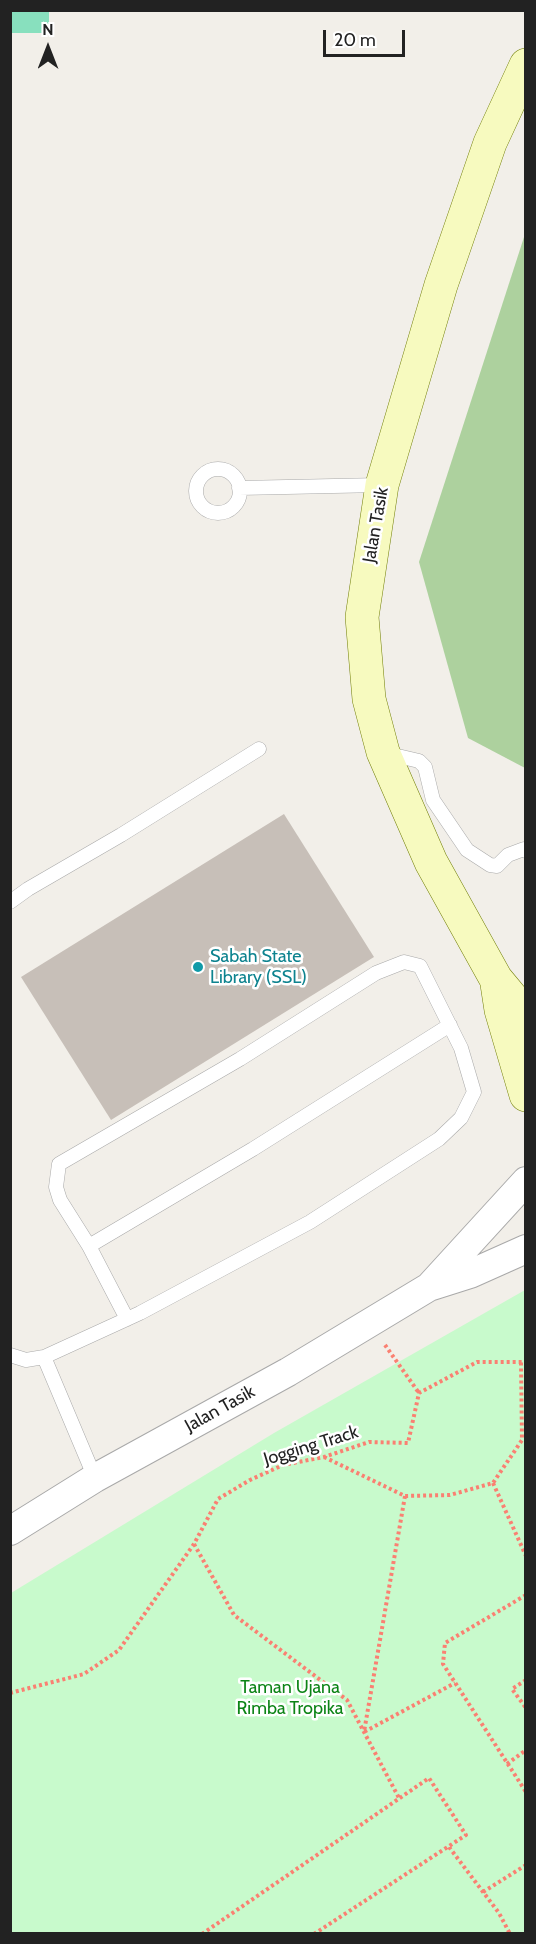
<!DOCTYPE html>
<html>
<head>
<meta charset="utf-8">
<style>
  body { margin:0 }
  #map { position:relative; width:536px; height:1944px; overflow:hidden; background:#f2efe9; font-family:Cabin,sans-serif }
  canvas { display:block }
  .frame { position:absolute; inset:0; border:12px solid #222; pointer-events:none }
  .north { position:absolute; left:18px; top:18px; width:60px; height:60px; -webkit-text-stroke:4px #fff; paint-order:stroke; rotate:0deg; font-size:16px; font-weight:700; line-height:24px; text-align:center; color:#222 }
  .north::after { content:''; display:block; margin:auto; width:21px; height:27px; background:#222; clip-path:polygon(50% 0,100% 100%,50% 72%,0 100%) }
  .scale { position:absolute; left:323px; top:30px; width:82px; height:27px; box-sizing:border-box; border:3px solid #222; border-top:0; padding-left:8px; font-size:18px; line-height:21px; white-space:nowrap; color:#222; -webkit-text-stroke:4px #fff; paint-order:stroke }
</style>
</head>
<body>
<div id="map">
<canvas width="536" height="1944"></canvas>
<div class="frame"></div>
<div class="north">N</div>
<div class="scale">20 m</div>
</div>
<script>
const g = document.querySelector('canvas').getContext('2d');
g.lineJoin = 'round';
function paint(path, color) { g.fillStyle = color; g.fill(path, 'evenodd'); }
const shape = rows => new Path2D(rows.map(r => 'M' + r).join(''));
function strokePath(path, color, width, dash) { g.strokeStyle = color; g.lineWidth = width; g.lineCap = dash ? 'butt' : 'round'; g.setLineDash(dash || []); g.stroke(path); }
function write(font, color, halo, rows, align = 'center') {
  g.font = font + ' Cabin,sans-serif'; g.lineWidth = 5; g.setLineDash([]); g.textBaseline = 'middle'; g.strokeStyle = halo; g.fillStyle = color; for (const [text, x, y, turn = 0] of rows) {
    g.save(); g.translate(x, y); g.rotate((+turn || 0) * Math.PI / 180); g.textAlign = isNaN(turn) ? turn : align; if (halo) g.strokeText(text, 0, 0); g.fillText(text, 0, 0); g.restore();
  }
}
paint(shape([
  [525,234,526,768,525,768,468,738,419,562]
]), '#add19e');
paint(shape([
  [525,1290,525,1933,11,1933,11,1593,274,1433]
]), '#c8facc');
paint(shape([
  [11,10,49,11,49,33,11,33]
]), '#88e0be');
paint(shape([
  [284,814,374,957,111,1120,21,977]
]), '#c7bfb8');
const lane = shape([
  '196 491a22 22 0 1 1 44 0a22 22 0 1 1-44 0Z',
  [239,488,381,485],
  [385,753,419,761,425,767,433,800,467,850,490,865,497,866,508,855,524,849,526,851],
  [10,902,28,889,121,835,259,749],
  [89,1246,253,1149,450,1025],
  [10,1355,26,1360,44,1357],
  [95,1478,44,1357,127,1319,140,1313,310,1222,439,1139,461,1118,474,1092,461,1048,420,966,404,962,376,973,240,1059,59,1164,56,1187,60,1200,89,1246,127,1319]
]);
const street = shape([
  [430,1286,526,1181],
  [10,1531,95,1478,288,1372,429,1287,470,1274,526,1249]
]);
const secondary = shape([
  [526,65,490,143,441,285,382,485,362,617,369,699,383,752,431,862,496,979,526,1015],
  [497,984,501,1010,526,1095]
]);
strokePath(lane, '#a9a9a9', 15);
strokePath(street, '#a9a9a9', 30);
strokePath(secondary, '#707d05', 34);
strokePath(shape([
  [385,1345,419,1393],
  [324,1457,405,1496,450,1495,493,1483,522,1440,521,1362],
  [493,1483,526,1556],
  [405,1496,364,1732,455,1683],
  [194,1544,234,1615,347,1700,399,1798],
  [526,1595,445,1643,443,1664,526,1792],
  [526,1680,512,1689,526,1708],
  [10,1693,84,1674,119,1650,194,1544,218,1499,250,1480,283,1465,324,1457,369,1442,408,1443,419,1393,477,1362,526,1362],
  [507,1764,526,1750],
  [449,1847,499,1913,510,1934],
  [483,1892,526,1865],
  [202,1934,429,1778,466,1835,314,1934]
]), '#fa8072', 4, [3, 3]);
strokePath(lane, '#fff', 14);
strokePath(street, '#fff', 28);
strokePath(secondary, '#f7fabf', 33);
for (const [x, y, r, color] of [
  [198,967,6,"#0f9aa8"]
]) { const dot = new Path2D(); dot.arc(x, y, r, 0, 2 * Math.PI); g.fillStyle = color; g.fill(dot); strokePath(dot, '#fff', 2); }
write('18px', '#222', '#fff', [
  ["Jalan Tasik",376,525,-80],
  ["Jalan Tasik",220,1409,-29],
  ["Jogging Track",311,1446,-17]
]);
write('18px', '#0d838f', '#fff', [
  ["Sabah State",210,957],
  ["Library (SSL)",210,978]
], 'left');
write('18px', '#0c8416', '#fff', [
  ["Taman Ujana",290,1688],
  ["Rimba Tropika",290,1709]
]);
</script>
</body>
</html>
